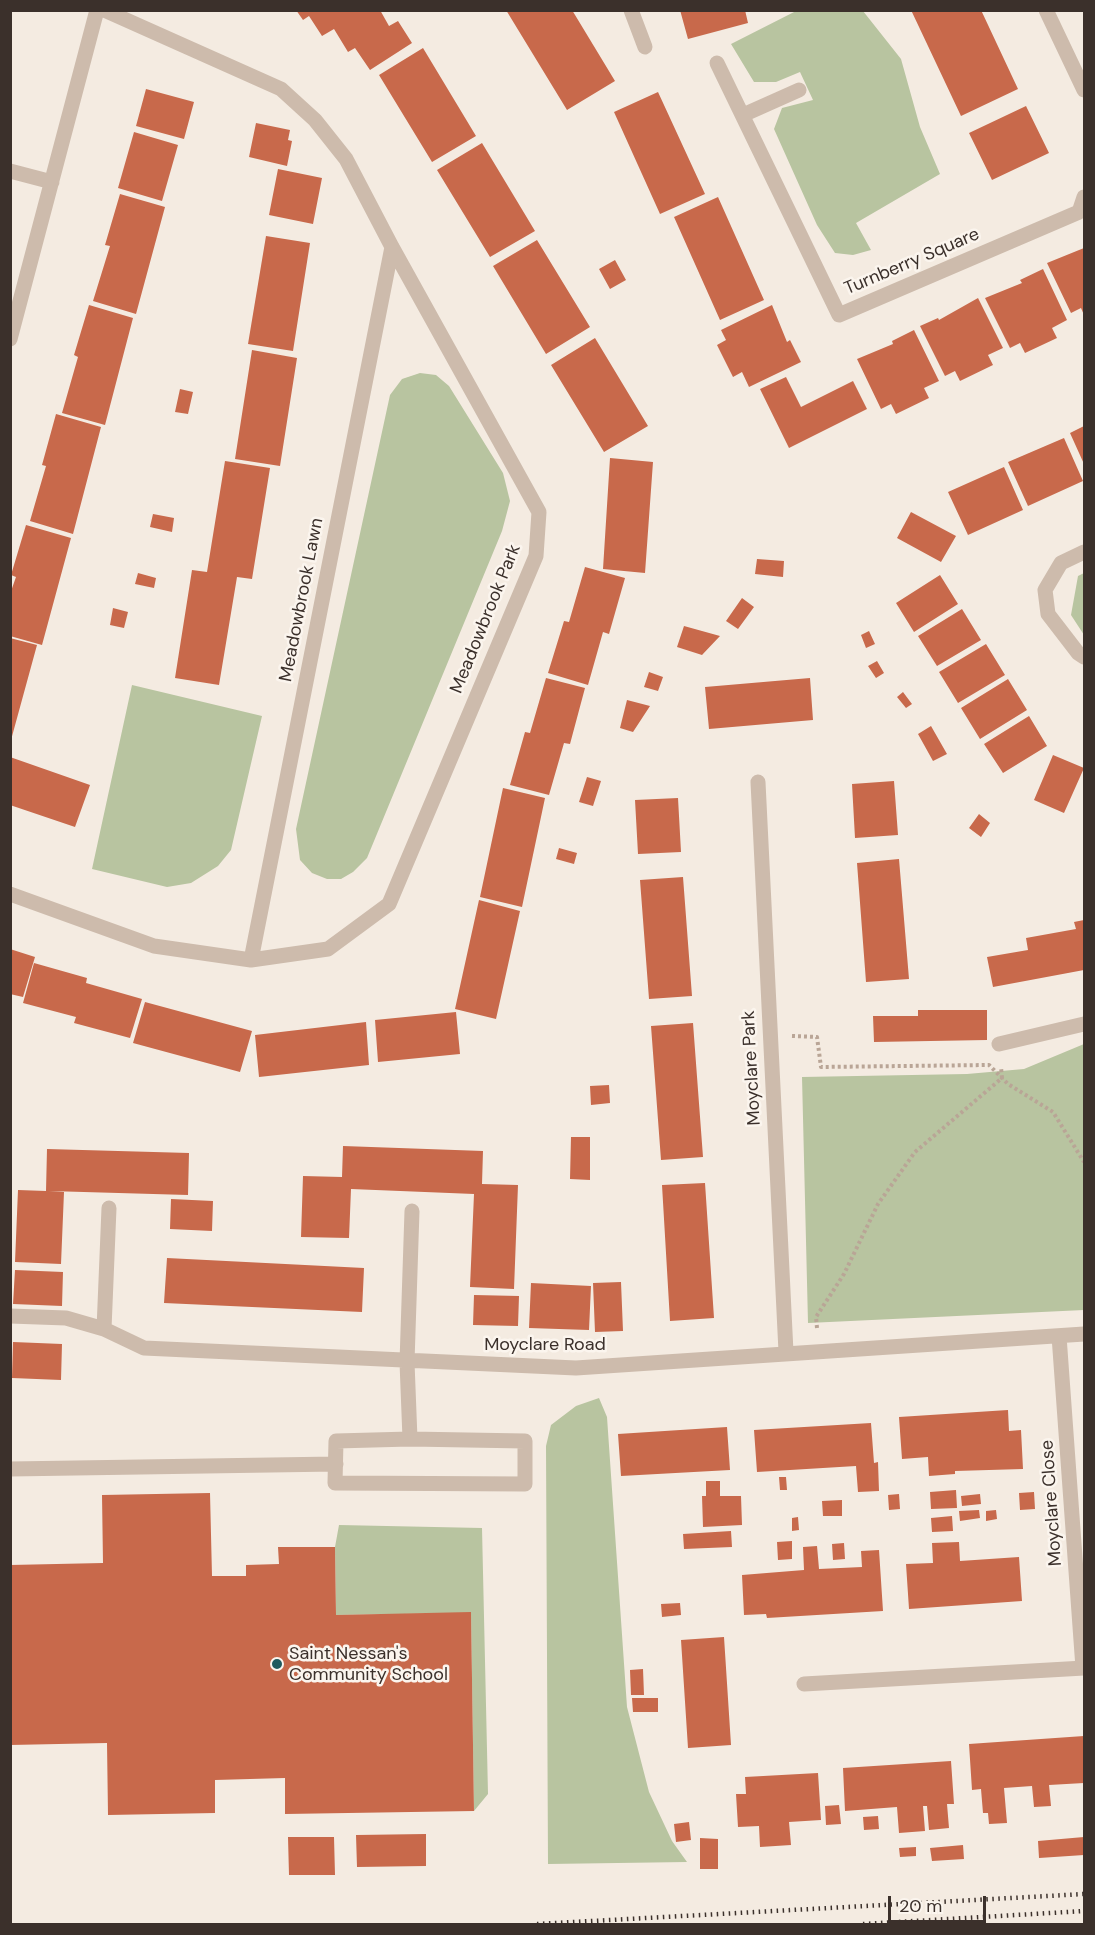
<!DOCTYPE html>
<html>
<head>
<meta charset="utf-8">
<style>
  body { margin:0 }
  #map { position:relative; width:1095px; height:1935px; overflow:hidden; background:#f4ebe1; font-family:"DM Sans",sans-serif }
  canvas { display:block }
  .frame { position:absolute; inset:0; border:12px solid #3b302b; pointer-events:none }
  .scale { position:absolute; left:888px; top:1896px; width:98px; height:27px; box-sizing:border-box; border:3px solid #3b302b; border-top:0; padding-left:8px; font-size:18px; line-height:21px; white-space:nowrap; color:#3b302b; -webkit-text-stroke:4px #fbf5ee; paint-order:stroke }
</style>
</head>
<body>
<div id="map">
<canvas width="1095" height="1935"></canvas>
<div class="frame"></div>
<div class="scale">20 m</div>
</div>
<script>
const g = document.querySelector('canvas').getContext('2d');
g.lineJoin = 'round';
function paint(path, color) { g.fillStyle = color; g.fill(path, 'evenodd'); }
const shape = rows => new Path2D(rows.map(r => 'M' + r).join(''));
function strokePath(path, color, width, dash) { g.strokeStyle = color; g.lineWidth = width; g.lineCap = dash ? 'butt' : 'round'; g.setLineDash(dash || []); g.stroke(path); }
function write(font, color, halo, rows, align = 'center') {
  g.font = font + ' "DM Sans",sans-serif'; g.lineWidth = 5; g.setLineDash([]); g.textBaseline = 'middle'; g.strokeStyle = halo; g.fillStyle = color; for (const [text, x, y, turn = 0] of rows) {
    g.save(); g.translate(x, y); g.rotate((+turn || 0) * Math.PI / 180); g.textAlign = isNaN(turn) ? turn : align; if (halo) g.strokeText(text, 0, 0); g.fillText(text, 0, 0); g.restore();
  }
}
paint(shape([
  [798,10,863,11,901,59,920,127,940,174,856,223,871,250,853,255,835,253,817,225,774,129,782,108,813,100,800,72,776,82,754,82,731,44],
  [420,373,436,375,449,386,503,473,510,501,502,531,367,858,353,872,341,879,327,879,312,873,300,860,296,829,390,395,402,379],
  [1084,573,1084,635,1071,615,1078,576],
  [132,685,262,716,231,850,218,866,191,883,167,887,92,869],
  [1084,1044,1084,1310,808,1323,802,1077,967,1074,1024,1069],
  [599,1398,607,1417,627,1707,649,1792,672,1841,687,1862,548,1864,546,1446,551,1425,576,1406],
  [339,1525,482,1528,488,1794,474,1811,471,1613,336,1615,335,1547]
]), '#b8c4a0');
paint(shape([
  [296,10,380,10,389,26,398,21,412,43,370,70,355,48,348,52,334,29,322,36,309,16,303,20],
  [506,10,572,10,615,81,567,110],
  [680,10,745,10,748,23,688,39],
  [911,10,981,10,1018,89,961,116],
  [423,48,476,136,432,162,379,75],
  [146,89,194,102,184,139,136,126],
  [658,92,705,194,660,214,614,112],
  [1026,106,1049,153,992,180,969,133],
  [256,123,290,130,288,140,292,141,287,166,249,157],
  [134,132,178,145,162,201,118,188],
  [482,143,535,231,490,257,437,170],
  [278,169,322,178,313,224,269,215],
  [120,194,165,207,136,314,93,301,110,246,105,245],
  [718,197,764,300,720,320,674,217],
  [266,236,310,243,293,351,248,344],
  [537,240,590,327,546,354,493,266],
  [1084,248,1084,315,1081,308,1071,313,1047,263],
  [615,260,626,280,610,289,599,269],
  [1043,269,1067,320,1052,328,1057,338,1025,353,1020,343,1010,348,985,298,1022,283,1020,280],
  [978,298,1003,348,988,355,993,365,960,381,955,371,945,376,920,326,938,318,939,320],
  [89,305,133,318,105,425,62,413,78,357,74,355],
  [772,305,787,342,790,340,801,362,749,387,742,372,733,377,717,345,726,340,721,330],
  [914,330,939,381,924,388,929,398,896,414,891,404,881,409,857,359,893,344,892,341],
  [595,338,648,426,604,452,551,365],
  [252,350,297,358,280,466,235,459],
  [786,377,801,407,853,381,867,409,789,448,760,389],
  [180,389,193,392,188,414,175,412],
  [56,414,101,427,73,534,30,521,46,466,42,465],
  [1084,426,1084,464,1070,433],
  [1064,438,1083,481,1028,506,1008,462],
  [610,458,653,462,645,573,603,569],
  [225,461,270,468,252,579,237,577,219,685,175,678,192,570,207,572],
  [1004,467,1023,510,968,535,948,492],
  [911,512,956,536,941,562,897,538],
  [153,514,174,518,172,532,150,527],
  [26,525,71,538,42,645,10,636,10,594,16,577,11,575],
  [757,559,784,561,783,577,755,574],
  [585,567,625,578,609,634,603,632,588,685,548,673,564,621,569,622],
  [138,573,156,578,154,588,135,584],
  [940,575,958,604,914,632,896,603],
  [742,598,754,607,738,629,726,621],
  [113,608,128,612,124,628,110,625],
  [962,609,981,640,937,666,918,636],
  [684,626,720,636,702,655,677,647],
  [869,631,875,644,866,648,861,635],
  [10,638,37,645,11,740,10,740],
  [986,644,1005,675,958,703,939,672],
  [877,661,884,673,876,678,868,666],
  [649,672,663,677,658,691,644,687],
  [546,678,585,688,570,744,564,743,549,795,510,785,525,732,530,733],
  [810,678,813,720,709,729,705,687],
  [1008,679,1027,710,980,739,961,708],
  [903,692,912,704,906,708,897,697],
  [627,700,650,706,633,732,620,728],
  [1029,716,1047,746,1003,773,984,744],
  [931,726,947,754,933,761,918,734],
  [1053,755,1084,768,1064,813,1034,800],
  [10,757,90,785,75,827,10,805],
  [587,777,601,781,593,806,579,802],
  [894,781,898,835,855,838,852,784],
  [503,788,545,798,522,907,480,897],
  [678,798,681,852,638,854,635,800],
  [979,814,990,823,981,837,969,828],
  [559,848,577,853,574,864,556,859],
  [899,859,909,979,866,982,857,863],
  [683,877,692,996,649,999,640,880],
  [479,900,520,911,496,1019,455,1009],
  [1084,920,1084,970,993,987,987,957,1028,950,1026,938,1076,929,1074,922],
  [10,949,35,957,23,997,10,994],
  [34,963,87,978,86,983,142,999,130,1038,74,1023,76,1017,23,1003],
  [145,1002,252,1031,240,1072,133,1043],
  [918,1010,987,1010,987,1040,874,1042,873,1016,918,1016],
  [456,1012,460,1054,378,1062,375,1020],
  [366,1022,369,1065,259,1077,255,1035],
  [693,1023,703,1157,661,1160,651,1026],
  [609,1085,610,1103,591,1105,590,1086],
  [571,1137,590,1137,590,1180,570,1179],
  [343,1146,483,1151,482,1184,518,1185,514,1289,470,1287,474,1194,351,1189,349,1238,301,1237,303,1176,342,1177],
  [47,1149,189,1153,188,1195,49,1191,64,1192,61,1264,15,1262,18,1190,46,1191],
  [705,1183,714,1318,670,1321,662,1185],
  [171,1199,213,1201,212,1231,170,1229],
  [167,1258,364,1268,362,1312,164,1303],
  [15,1270,63,1272,62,1306,13,1304],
  [621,1282,623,1331,595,1332,593,1283],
  [531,1283,591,1286,589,1330,529,1328],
  [474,1295,519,1296,518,1326,473,1325],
  [13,1342,62,1344,61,1380,12,1378],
  [1008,1410,1009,1431,1021,1430,1023,1469,955,1471,955,1474,929,1476,928,1457,902,1459,899,1417],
  [871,1423,874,1463,878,1462,879,1491,858,1492,856,1466,757,1472,754,1430],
  [727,1427,730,1470,621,1476,618,1434],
  [779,1477,786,1477,787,1490,780,1490],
  [706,1481,720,1481,720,1496,741,1496,742,1525,703,1527,702,1496,706,1496],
  [956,1490,957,1508,931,1509,930,1492],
  [1034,1492,1035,1509,1020,1510,1019,1493],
  [210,1493,212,1576,246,1576,246,1565,279,1564,278,1547,335,1547,336,1615,471,1612,474,1811,285,1814,285,1778,215,1780,215,1813,108,1815,107,1743,10,1745,10,1565,103,1563,102,1495],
  [899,1494,900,1509,889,1510,888,1495],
  [980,1494,981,1504,962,1506,961,1496],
  [842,1500,842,1516,823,1516,822,1501],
  [979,1510,980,1518,960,1521,959,1511],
  [996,1510,997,1519,986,1521,986,1511],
  [952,1516,953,1531,932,1532,931,1518],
  [798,1517,799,1530,792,1531,792,1518],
  [731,1531,732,1547,684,1549,683,1534],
  [792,1541,792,1559,778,1560,777,1542],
  [959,1542,960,1561,1019,1557,1022,1601,909,1609,906,1564,933,1563,932,1543],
  [844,1543,845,1559,833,1560,832,1544],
  [817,1546,819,1569,862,1567,861,1551,879,1550,883,1611,767,1618,766,1614,744,1615,742,1575,804,1570,803,1547],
  [680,1603,681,1615,662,1617,661,1604],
  [724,1637,731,1745,688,1748,681,1640],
  [643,1669,644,1695,631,1695,630,1670],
  [632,1698,658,1698,658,1712,633,1712],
  [1084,1736,1084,1783,1049,1785,1051,1806,1034,1807,1032,1786,1004,1788,1007,1823,989,1824,988,1813,983,1813,981,1789,972,1790,969,1744],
  [951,1761,954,1804,947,1804,949,1828,929,1830,927,1806,923,1806,925,1831,899,1833,897,1807,845,1811,843,1768],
  [818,1773,821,1820,789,1822,791,1845,760,1847,759,1826,738,1827,736,1794,746,1794,745,1777],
  [839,1805,841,1824,826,1825,825,1806],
  [878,1816,879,1829,864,1830,863,1817],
  [689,1822,691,1840,676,1842,674,1824],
  [426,1834,426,1866,357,1867,356,1835],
  [288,1837,334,1837,335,1875,289,1875],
  [1084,1837,1084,1855,1039,1858,1038,1841],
  [700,1838,718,1839,718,1869,700,1869],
  [963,1845,964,1859,932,1861,930,1848],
  [916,1847,916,1856,900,1857,899,1848]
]), '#c8694b');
strokePath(shape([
  [792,1036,817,1037,821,1067,989,1065,1008,1084,1053,1112,1084,1162],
  [817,1328,816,1317,844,1274,878,1204,915,1152,1002,1078,1001,1067]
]), '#b9a596', 4, [3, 3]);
strokePath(shape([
  [631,10,645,47],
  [1046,10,1084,90],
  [717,63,839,315,1079,212,1084,197],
  [743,115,799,90],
  [10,171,52,182],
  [10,339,97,10],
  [1084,552,1061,563,1045,590,1048,614,1078,653,1084,657],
  [758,782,786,1352],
  [10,894,154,946,251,960,328,949,389,904,536,556,539,512,392,247,346,159,315,120,281,89,104,10],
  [251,960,392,247],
  [999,1044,1084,1024],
  [10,1316,66,1318,104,1329,144,1348,576,1368,1084,1334],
  [104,1329,109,1208],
  [1059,1336,1083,1668],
  [410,1439,525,1441,525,1484,335,1483,336,1441,410,1439],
  [410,1439,407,1362,412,1211],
  [10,1469,336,1464],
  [804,1684,1084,1668]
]), '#cdbbac', 15);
strokePath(shape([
  [537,1924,1084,1894],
  [863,1924,1084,1911]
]), '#3b302b', 4.5, [1.5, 4.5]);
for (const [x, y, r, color] of [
  [277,1664,6,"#1f5a5e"]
]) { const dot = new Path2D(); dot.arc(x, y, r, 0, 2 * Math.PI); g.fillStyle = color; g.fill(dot); strokePath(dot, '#fbf5ee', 2); }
write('18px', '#3b302b', '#fbf5ee', [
  ["Turnberry Square",912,262,-23],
  ["Meadowbrook Lawn",302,600,-79],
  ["Meadowbrook Park",486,619,-68],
  ["Moyclare Park",752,1068,-93],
  ["Moyclare Road",545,1345],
  ["Moyclare Close",1052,1503,-94]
]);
write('18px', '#3b302b', '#fbf5ee', [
  ["Saint Nessan's",289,1654],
  ["Community School",289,1675]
], 'left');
</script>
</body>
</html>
